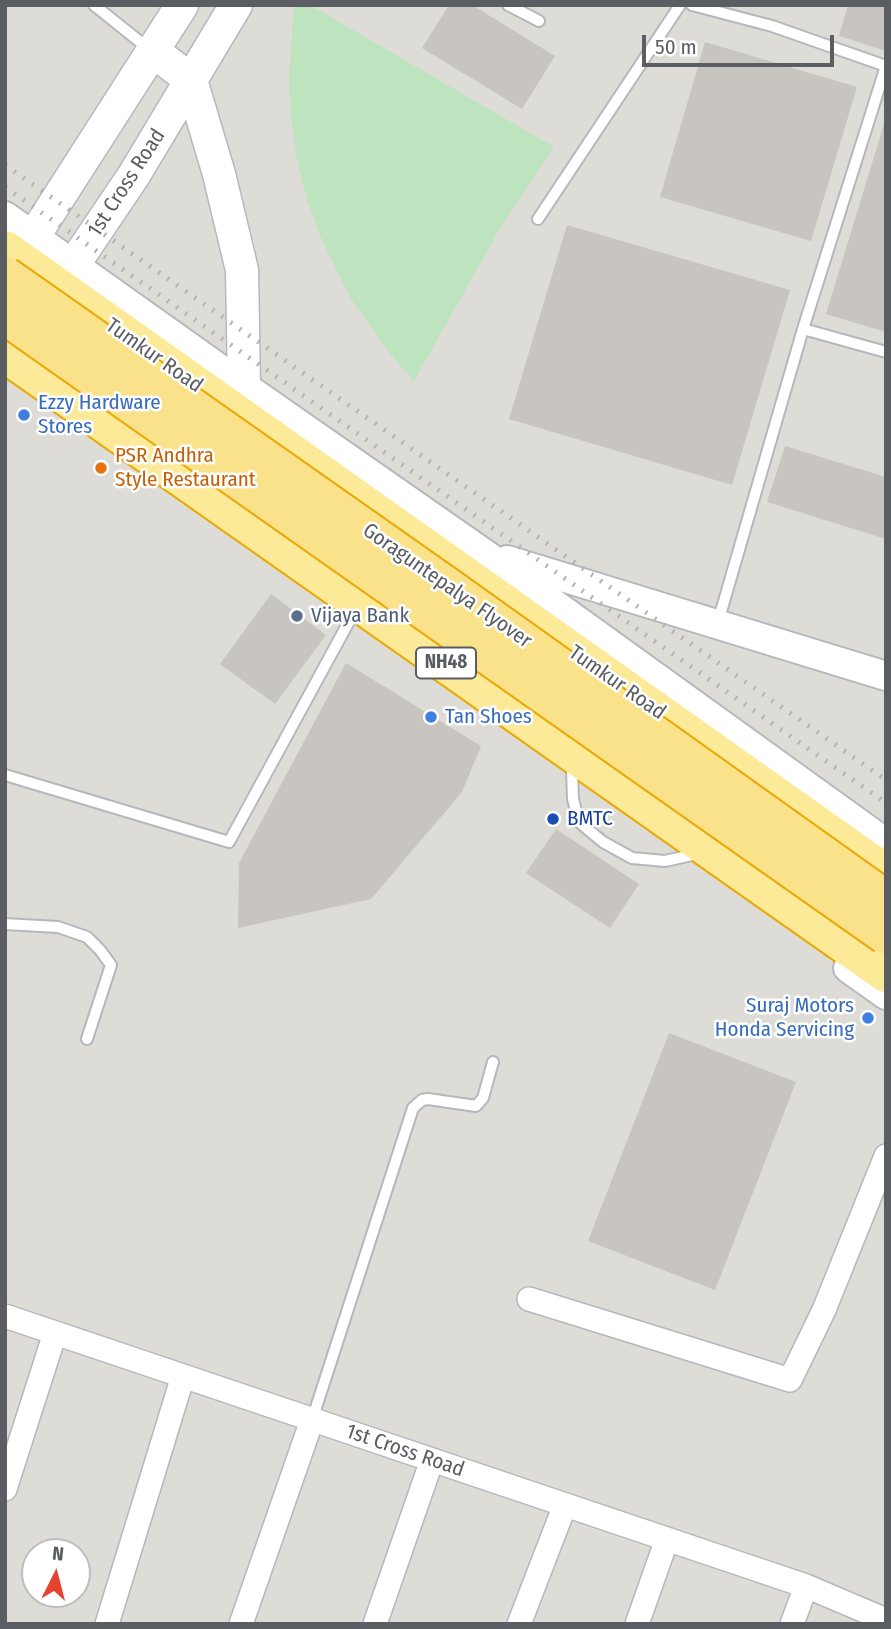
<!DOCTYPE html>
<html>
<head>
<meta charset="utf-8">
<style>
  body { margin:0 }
  #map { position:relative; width:891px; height:1629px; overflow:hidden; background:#edeae1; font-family:"Fira Sans Condensed",sans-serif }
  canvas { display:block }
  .frame { position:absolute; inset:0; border:7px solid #5a5d62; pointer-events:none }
  .north { position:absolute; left:21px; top:1538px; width:70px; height:70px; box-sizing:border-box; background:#fff; border:2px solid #bdbec0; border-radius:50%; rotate:6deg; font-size:19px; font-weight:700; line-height:28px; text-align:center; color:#5a5d62 }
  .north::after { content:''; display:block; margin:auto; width:24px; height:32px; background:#e5432f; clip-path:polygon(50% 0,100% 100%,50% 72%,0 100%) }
  .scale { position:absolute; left:642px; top:35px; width:192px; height:32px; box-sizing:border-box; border:4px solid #5a5d62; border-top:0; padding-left:9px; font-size:21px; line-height:24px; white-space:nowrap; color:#5a5d62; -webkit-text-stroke:5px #fff; paint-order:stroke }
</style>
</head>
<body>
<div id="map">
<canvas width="891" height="1629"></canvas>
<div class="frame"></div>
<div class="north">N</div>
<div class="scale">50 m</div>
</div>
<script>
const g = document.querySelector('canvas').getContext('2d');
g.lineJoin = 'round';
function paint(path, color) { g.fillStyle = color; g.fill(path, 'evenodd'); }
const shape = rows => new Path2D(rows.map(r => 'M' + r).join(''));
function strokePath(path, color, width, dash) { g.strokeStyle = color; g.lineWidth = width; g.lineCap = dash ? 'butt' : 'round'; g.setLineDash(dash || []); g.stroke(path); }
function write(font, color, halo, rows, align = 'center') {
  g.font = font + ' "Fira Sans Condensed",sans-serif'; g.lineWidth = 5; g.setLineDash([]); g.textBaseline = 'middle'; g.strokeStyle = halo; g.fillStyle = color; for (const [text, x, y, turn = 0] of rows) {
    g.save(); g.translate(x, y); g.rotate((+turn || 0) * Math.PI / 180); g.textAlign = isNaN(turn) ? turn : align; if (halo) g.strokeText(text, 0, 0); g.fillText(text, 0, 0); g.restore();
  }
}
paint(shape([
  [5,5,886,5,886,1624,5,1624],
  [35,1552,77,1552,77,1594,35,1594]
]), '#dedcd6');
paint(shape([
  [294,5,310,5,554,147,498,232,414,381,391,355,351,299,321,238,307,200,297,160,291,119,289,78]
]), '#bee4bf');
paint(shape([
  [449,5,472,5,555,56,522,109,422,48],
  [848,5,886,5,886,51,839,36],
  [705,42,857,87,811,241,660,197],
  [885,121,886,121,886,332,826,314],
  [567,225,790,290,732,485,509,419],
  [785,446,886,477,886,539,767,502],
  [271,594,326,635,275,704,220,664],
  [346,663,481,746,462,792,371,899,238,928,239,863],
  [556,829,639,884,610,928,526,873],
  [669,1033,796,1082,715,1290,588,1241]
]), '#c8c4bf');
const service = shape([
  [94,5,149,49],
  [508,5,539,21],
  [692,5,772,26,886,66,803,329,718,622],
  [538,219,680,5],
  [803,329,886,352],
  [572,770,573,799,579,822,603,842,632,858,665,861,692,855],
  [5,775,229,842,352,616],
  [5,924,58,927,87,937,100,950,111,965,87,1039],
  [312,1420,413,1108,422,1100,428,1099,476,1106,483,1098,493,1062]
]);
const minor = shape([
  [529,1299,790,1380,824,1310,886,1156],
  [5,1316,806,1586,886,1620],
  [5,1489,55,1333],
  [107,1624,183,1376],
  [241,1624,312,1420],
  [375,1624,432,1460],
  [519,1624,565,1505],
  [637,1624,667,1539],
  [792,1624,806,1586]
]);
const tertiary = shape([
  [5,216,244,386,485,554,886,843],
  [507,560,886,676],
  [848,968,886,995]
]);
const secondary = shape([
  [153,51,191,80,219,174,242,270,244,386],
  [5,276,34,236,182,5],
  [43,304,74,264,134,175,236,5]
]);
const trunk = shape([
  [5,250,886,874],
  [5,353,886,973]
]);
strokePath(service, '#b4b7bc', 14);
strokePath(minor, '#b4b7bc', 26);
strokePath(tertiary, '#b4b7bc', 32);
strokePath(secondary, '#b5b8be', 35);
strokePath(trunk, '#e9a905', 42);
strokePath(service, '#fff', 10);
strokePath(minor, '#fff', 23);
strokePath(tertiary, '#fff', 28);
strokePath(secondary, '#fff', 32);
strokePath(trunk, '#fcea98', 38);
strokePath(shape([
  [5,165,886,780],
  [5,187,886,803]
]), '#b2b3b3', 5, [2, 9]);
const motorwayBridge = shape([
  [5,276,446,586,886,900],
  [5,315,886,935]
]);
strokePath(motorwayBridge, '#e9a905', 42, []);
strokePath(motorwayBridge, '#fae28b', 38);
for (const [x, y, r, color] of [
  [24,415,7,"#3f7fe0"],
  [101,468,7,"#e8710a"],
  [297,616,7,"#5c6f8a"],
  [431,717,7,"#3f7fe0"],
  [553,819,7,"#1a4fb4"],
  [868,1018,7,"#3f7fe0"]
]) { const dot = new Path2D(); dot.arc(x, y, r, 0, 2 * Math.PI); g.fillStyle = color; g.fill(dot); strokePath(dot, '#fff', 2.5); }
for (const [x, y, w] of [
  [446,663,60]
]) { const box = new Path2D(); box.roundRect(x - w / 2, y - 15.5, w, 31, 5); g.fillStyle = '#fff'; g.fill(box); strokePath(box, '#5a5d62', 2); }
write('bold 19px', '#5a5d62', null, [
  ["NH48",446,663]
]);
write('21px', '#5a5d62', '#fff', [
  ["1st Cross Road",127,183,-57],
  ["Tumkur Road",154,356,35],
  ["Goraguntepalya Flyover",447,586,35],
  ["Tumkur Road",617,683,35],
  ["1st Cross Road",405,1451,19]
]);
write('21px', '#366cbe', '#fff', [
  ["Ezzy Hardware",38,403],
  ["Stores",38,427],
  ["Tan Shoes",445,717],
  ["Suraj Motors",854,1006,"right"],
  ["Honda Servicing",854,1030,"right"]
], 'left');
write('21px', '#c56008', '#fff', [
  ["PSR Andhra",115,456],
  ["Style Restaurant",115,480]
], 'left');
write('21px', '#4e5e75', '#fff', [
  ["Vijaya Bank",311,616]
], 'left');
write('21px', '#164399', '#fff', [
  ["BMTC",567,819]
], 'left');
</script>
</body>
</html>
